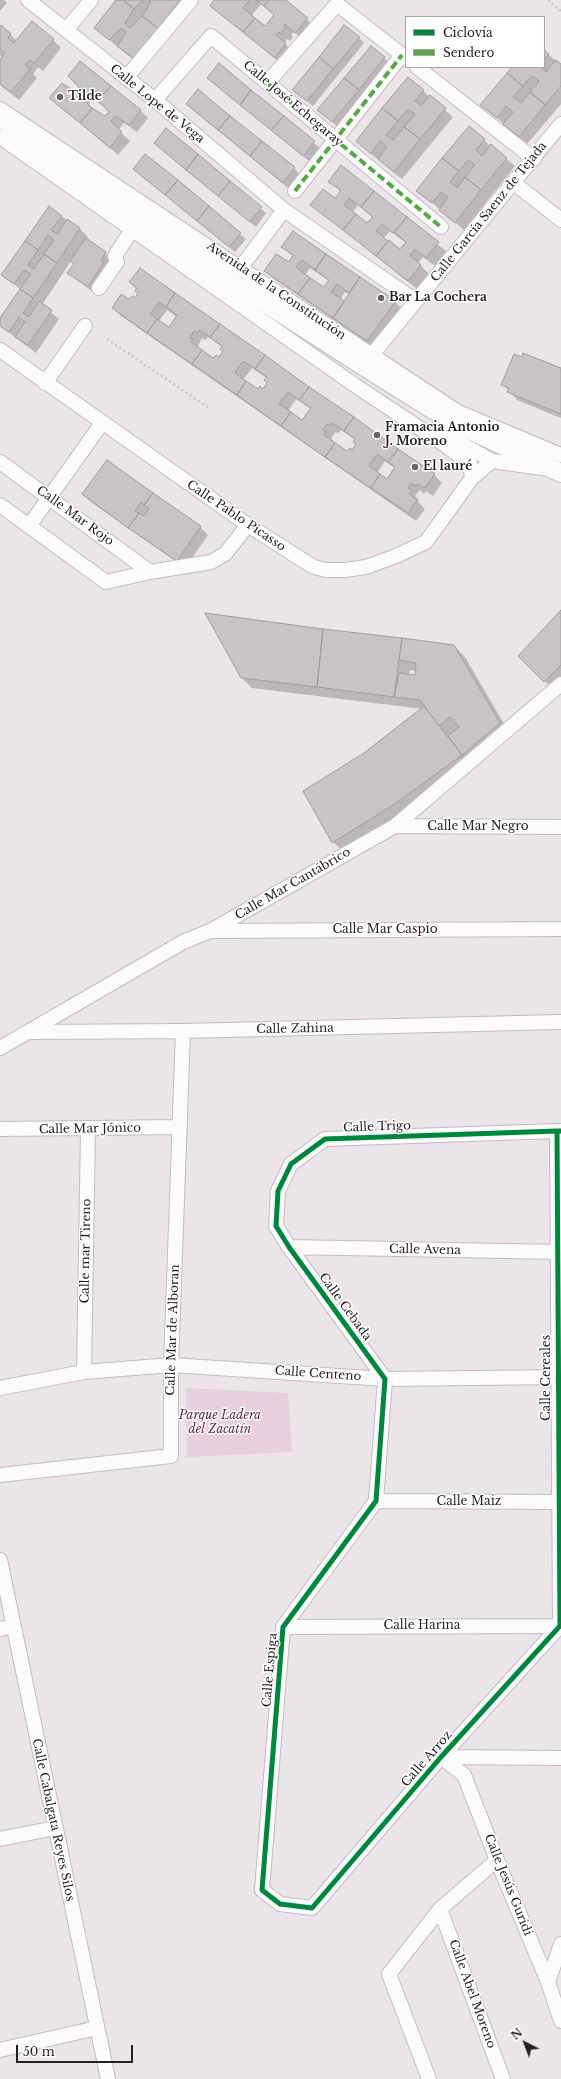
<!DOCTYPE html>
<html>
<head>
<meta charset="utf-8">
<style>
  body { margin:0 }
  #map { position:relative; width:561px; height:2079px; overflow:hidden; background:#ebe4e8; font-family:"Libre Baskerville",serif }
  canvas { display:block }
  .legend { position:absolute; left:405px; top:16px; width:140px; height:52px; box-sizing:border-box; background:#fff; border:1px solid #a7a5a7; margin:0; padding:5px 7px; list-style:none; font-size:12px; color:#231f22 }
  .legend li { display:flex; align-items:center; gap:8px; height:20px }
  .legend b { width:20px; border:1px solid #a7a5a7 }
  .north { position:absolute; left:505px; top:2023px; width:40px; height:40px; -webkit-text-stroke:3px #fff; paint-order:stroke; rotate:318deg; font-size:11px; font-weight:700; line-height:16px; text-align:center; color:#231f22 }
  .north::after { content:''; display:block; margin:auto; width:14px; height:18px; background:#231f22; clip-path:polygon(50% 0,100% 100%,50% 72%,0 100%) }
  .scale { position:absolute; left:16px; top:2045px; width:117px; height:18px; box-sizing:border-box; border:2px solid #231f22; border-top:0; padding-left:5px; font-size:12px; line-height:14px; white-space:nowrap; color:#231f22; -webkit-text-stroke:3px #fff; paint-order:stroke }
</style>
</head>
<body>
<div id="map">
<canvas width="561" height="2079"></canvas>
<ul class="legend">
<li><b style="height:5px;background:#00873e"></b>Ciclovía</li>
<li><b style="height:5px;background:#53aa43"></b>Sendero</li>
</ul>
<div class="north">N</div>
<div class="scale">50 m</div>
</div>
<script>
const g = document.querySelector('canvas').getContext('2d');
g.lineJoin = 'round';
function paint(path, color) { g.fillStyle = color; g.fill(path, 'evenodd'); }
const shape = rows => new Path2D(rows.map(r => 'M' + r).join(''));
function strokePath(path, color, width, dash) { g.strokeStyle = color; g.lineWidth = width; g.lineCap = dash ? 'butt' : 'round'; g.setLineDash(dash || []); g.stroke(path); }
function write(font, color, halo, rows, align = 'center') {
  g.font = font + ' "Libre Baskerville",serif'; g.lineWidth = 3; g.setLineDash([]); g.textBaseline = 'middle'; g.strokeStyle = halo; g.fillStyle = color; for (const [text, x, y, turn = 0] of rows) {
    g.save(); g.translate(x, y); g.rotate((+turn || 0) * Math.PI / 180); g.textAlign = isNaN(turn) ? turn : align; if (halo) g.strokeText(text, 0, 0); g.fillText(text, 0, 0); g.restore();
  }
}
paint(shape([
  [186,1388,288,1393,292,1452,187,1457]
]), '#e7cfdf');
paint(shape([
  [0,0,4,0,7,3,0,11],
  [117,0,195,0,141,66,95,28],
  [216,0,284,0,315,27,304,40,294,32,291,35,293,37,290,41,287,39,284,43,294,52,283,65,220,14,212,6],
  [261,4,275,16,265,27,251,16],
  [0,26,17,41,53,40,61,48,43,71,38,67,33,74,37,78,19,100,0,85,0,61,3,58,0,55],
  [359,38,364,43,313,106,299,95],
  [544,51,561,65,561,104,527,144,482,105,514,67,544,67],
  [384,58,389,63,338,127,324,115],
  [219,65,320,148,309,161,213,83],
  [81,87,140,110,148,118,137,132,124,123,118,130,130,141,118,155,51,98,76,94],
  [93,99,111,112,105,118,100,116,88,105],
  [423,91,453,117,402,179,365,149],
  [192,109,294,168,299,174,288,188],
  [469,128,515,166,464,230,417,190],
  [166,130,266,213,256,227,160,148],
  [145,156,246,239,235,252,140,174],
  [341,167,446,251,435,266,423,257,418,263,429,274,417,289,312,205,335,199,341,192,330,182],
  [358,205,373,218,367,225,352,213],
  [390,231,406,243,400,250,384,238],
  [61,216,80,229,88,237,86,239,111,258,106,265,109,268,93,292,68,273,75,264,71,261,42,305,59,319,36,353,0,326,0,319,21,290,3,275],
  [293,232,395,302,403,310,375,348,274,279,265,271,289,264,294,257,283,247],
  [310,268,329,281,324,289,305,275],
  [345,292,350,295,344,303,340,300],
  [131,282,434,475,442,483,433,496,426,491,424,494,420,490,415,496,419,500,418,502,425,509,416,521,121,316,113,308,135,299,139,294],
  [167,310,177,317,169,329,159,321],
  [208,337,222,347,224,351,219,358,213,359,199,349,198,346,202,338,205,340],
  [252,368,267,378,268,383,263,390,258,391,243,380],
  [296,399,311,409,303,421,288,411],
  [341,430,356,440,357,445,353,451,348,453,332,442,333,441,331,438,336,432,338,433],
  [385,461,396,469,388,481,377,473],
  [522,358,561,369,561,418,517,400,503,384],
  [107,461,200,527,208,535,185,568,91,502,83,494],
  [561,611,561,686,556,692,519,656],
  [454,646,465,657,510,734,472,765,344,852,333,842,364,754,423,709,252,688,241,677],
  [410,670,417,671,416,676,409,675]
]), '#0003');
const building = shape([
  [116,0,123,0,134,9,125,23,130,28,142,16,158,28,133,58,117,46,126,32,121,28,109,40,94,28,116,0],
  [123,0,143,0,134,9,123,0],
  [148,0,180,0,158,28,142,16,151,2,148,0],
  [214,0,250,0,243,8,255,18,243,32,210,6,214,0],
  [256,0,269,0,264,6,256,0],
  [269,0,286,0,308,18,295,33,285,24,284,26,286,28,281,34,279,32,276,35,286,43,275,58,243,32,255,18,265,26,274,15,264,6,269,0],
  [32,21,54,39,34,63,30,60,25,65,30,69,11,92,0,84,0,59,5,53,0,49,0,27,1,25,11,34,8,38,14,43,32,21],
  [344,25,360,37,333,69,319,57,344,25],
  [371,46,385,57,359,90,344,78,371,46],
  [544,50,549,54,544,61,544,50],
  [319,57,333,69,307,101,292,90,319,57],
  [556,60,561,64,561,86,545,105,530,92,539,81,532,76,523,86,507,73,512,67,541,67,546,72,556,60],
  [80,61,111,86,98,100,85,91,80,96,92,108,80,123,49,98,62,83,75,92,79,87,68,76,80,61],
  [219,63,251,90,240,105,207,78,219,63],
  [507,73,523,86,513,97,521,103,530,92,545,105,519,137,503,124,513,112,506,106,497,118,480,105,507,73],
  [408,77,424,90,415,101,421,106,430,95,446,108,420,139,404,127,415,114,408,109,398,121,382,108,408,77],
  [344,78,359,90,332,122,317,110,344,78],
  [111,86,141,110,129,125,115,116,111,121,122,132,110,148,80,123,92,108,105,116,109,112,98,100,111,86],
  [198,89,230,116,218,130,186,104,198,89],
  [251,90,284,116,271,130,240,105,251,90],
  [382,108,398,121,386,135,393,140,404,127,420,139,394,172,378,159,387,147,380,141,371,154,356,141,382,108],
  [230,116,262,141,250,156,218,130,230,116],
  [284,116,315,141,303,156,271,130,284,116],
  [469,126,485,139,476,150,482,156,491,144,507,158,481,190,465,177,475,165,468,160,459,171,442,158,469,126],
  [166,128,198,154,186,170,154,143,166,128],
  [262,141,295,167,283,183,250,156,262,141],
  [145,154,178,180,165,195,133,169,145,154],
  [198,154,230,181,218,196,186,170,198,154],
  [442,158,459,171,450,182,457,188,465,177,481,190,455,223,439,210,448,197,441,192,432,203,416,191,442,158],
  [341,165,374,191,361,207,349,198,344,205,356,214,343,230,310,205,323,189,335,198,341,190,328,182,341,165],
  [178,180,209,206,197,221,165,195,178,180],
  [230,181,262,207,250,222,218,196,230,181],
  [374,191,407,217,393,233,382,224,376,231,388,241,376,256,343,230,356,214,367,223,373,217,361,207,374,191],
  [49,206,62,216,51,230,58,234,67,219,80,228,57,263,44,254,54,240,48,235,38,250,25,241,49,206],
  [209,206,241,233,229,247,197,221,209,206],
  [407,217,439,242,426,258,415,249,410,255,421,265,408,281,376,256,389,240,400,249,406,242,394,232,407,217],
  [293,231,326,254,315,270,302,260,296,267,310,278,298,294,264,271,276,254,289,262,293,255,281,247,293,231],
  [86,238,106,252,101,260,104,262,88,287,67,273,74,264,70,261,86,238],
  [25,241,38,250,28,265,34,269,44,254,57,263,33,298,20,289,31,274,24,270,14,284,1,275,25,241],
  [326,254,360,277,349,293,337,284,331,292,344,301,333,318,298,294,310,278,324,287,329,280,315,270,326,254],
  [140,268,175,293,166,307,159,302,150,314,157,319,147,333,112,308,121,294,129,299,132,296,135,298,138,293,135,291,137,288,129,282,140,268],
  [360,277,396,301,367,341,333,318,360,277],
  [20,289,33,298,23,313,29,317,39,301,52,310,28,345,15,337,25,322,19,317,9,332,0,326,0,318,20,289],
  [175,293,220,324,210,337,199,330,197,333,194,331,190,338,193,339,191,342,202,350,192,364,147,333,157,319,169,327,177,315,166,307,175,293],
  [220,324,265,355,255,369,243,361,235,373,246,381,237,395,192,364,202,350,213,358,216,355,219,357,223,351,220,349,222,346,210,337,220,324],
  [523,353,561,368,561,414,507,392,509,388,501,385,514,354,522,357,523,353],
  [265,355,309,387,299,400,288,392,279,404,291,412,281,426,237,395,246,381,258,389,260,386,263,389,267,383,264,380,267,377,255,369,265,355],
  [309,387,354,417,344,431,332,423,330,426,327,424,323,430,326,432,324,435,335,443,325,457,281,426,291,412,302,420,311,408,299,400,309,387],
  [354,417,398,449,388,462,377,454,369,466,380,474,371,488,325,457,335,443,347,451,350,448,352,450,356,444,353,442,355,439,344,431,354,417],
  [398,449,435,474,425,488,418,484,416,486,411,483,408,488,412,491,409,494,417,500,408,513,371,488,380,474,387,479,395,467,388,462,398,449],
  [107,460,153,493,144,505,141,502,135,511,139,513,128,528,82,494,107,460],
  [153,493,201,526,177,561,128,528,139,513,144,516,149,508,144,505,153,493],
  [561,610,561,665,544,682,518,656,561,610],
  [205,613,323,629,317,687,241,678,205,613],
  [323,629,402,638,394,697,317,687,323,629],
  [402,638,454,645,500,723,462,755,448,736,459,727,450,717,439,726,420,700,394,697,399,673,415,675,416,663,399,660,402,638],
  [424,706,462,755,396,803,332,843,303,791,364,753,424,706]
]);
paint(building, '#c8c3c6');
strokePath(building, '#a19c9f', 1);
const minor = shape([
  [28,0,155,100,284,210,416,301],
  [66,30,91,0],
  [417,67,534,159],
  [126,78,191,0],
  [267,83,337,4,406,58],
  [155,100,211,36,441,227],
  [0,109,458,412,561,455],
  [0,137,356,386,445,445,470,464,472,478],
  [514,183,561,220],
  [295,191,402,55],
  [241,267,284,210],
  [99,288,117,262,115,256,133,228],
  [0,350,248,525,304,561,314,567,326,570,345,570,366,567,396,556,426,542,472,478,492,461],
  [371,356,561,124],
  [45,383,85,326],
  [436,429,492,461,542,468],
  [0,462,150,572],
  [0,505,106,582,150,572,211,562,225,554,248,525],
  [29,526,102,423],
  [395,826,561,827],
  [212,931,561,929],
  [30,1032,183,1031,561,1022],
  [0,1048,183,942,210,931,395,826,561,684],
  [0,1129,180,1127],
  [557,1131,560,1626,441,1757,312,1908,280,1904,262,1890,283,1627,376,1501,385,1379,289,1247,276,1226,278,1191,291,1164,325,1139,557,1131,561,1131],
  [289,1247,561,1252],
  [84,1372,88,1129],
  [0,1388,84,1372,171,1365,385,1379,561,1377],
  [0,1475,171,1456,171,1365,183,1031],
  [376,1501,561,1502],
  [0,1560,108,2079],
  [283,1627,561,1626],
  [0,1629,13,1626],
  [441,1757,464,1775,497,1860,548,1982,561,2021],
  [441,1757,561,1758],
  [0,1839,55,1828],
  [440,1909,503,2079],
  [548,1982,561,1944],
  [0,2050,97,2028],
  [429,2079,389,1974,440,1909,497,1860]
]);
const tertiary = shape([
  [0,118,231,281,363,366,451,421,561,473]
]);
strokePath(minor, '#c2bcc0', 16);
strokePath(tertiary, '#c2bcc0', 20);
strokePath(shape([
  [548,0,561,11],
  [107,339,209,408]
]), '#c8c6c7', 2.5, [2, 3]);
strokePath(minor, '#fcfbfc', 14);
strokePath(tertiary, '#fcfbfc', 18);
strokePath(shape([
  [267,83,441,227],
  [295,191,402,55]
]), '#53aa43', 4, [8, 4]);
strokePath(shape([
  [557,1131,560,1626,441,1757,312,1908,280,1904,262,1890,283,1627,376,1501,385,1379,289,1247,276,1226,278,1191,291,1164,325,1139,557,1131,561,1131]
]), '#00873e', 5);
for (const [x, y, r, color] of [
  [60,97,4,"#696467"],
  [381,298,4,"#696467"],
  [377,435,4,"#696467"],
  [415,467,4,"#696467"]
]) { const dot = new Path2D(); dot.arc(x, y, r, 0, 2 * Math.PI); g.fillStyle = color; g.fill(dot); strokePath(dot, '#fff', 1.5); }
write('bold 12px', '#231f22', '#fff', [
  ["Tilde",68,97],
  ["Bar La Cochera",389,298],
  ["Framacia Antonio",385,428],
  ["J. Moreno",385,442],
  ["El lauré",423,467]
], 'left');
write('12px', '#231f22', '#fff', [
  ["Calle Lope de Vega",157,104,39],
  ["Calle José Echegaray",293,104,40],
  ["Calle García Saenz de Tejada",489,212,-51],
  ["Avenida de la Constitución",276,291,34],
  ["Calle Mar Rojo",75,516,36],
  ["Calle Pablo Picasso",236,516,34],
  ["Calle Mar Negro",478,827],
  ["Calle Mar Cantábrico",293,884,-30],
  ["Calle Mar Caspio",385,930],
  ["Calle Zahina",295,1029,-1],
  ["Calle Trigo",377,1127,-2],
  ["Calle Mar Jónico",90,1129,-1],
  ["Calle Avena",425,1250,1],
  ["Calle mar Tireno",86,1251,-89],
  ["Calle Cebada",345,1307,54],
  ["Calle Mar de Alboran",173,1330,-88],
  ["Calle Centeno",318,1374,4],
  ["Calle Cereales",547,1378,-90],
  ["Calle Maiz",469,1502],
  ["Calle Harina",422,1626],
  ["Calle Espiga",270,1670,-85],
  ["Calle Arroz",427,1759,-49],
  ["Calle Cabalgata Reyes Silos",53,1820,78],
  ["Calle Jesús Guridi",508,1885,68],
  ["Calle Abel Moreno",472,1994,70]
]);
write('italic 12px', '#611f51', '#fff', [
  ["Parque Ladera",220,1416],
  ["del Zacatín",220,1430]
]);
</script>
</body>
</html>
